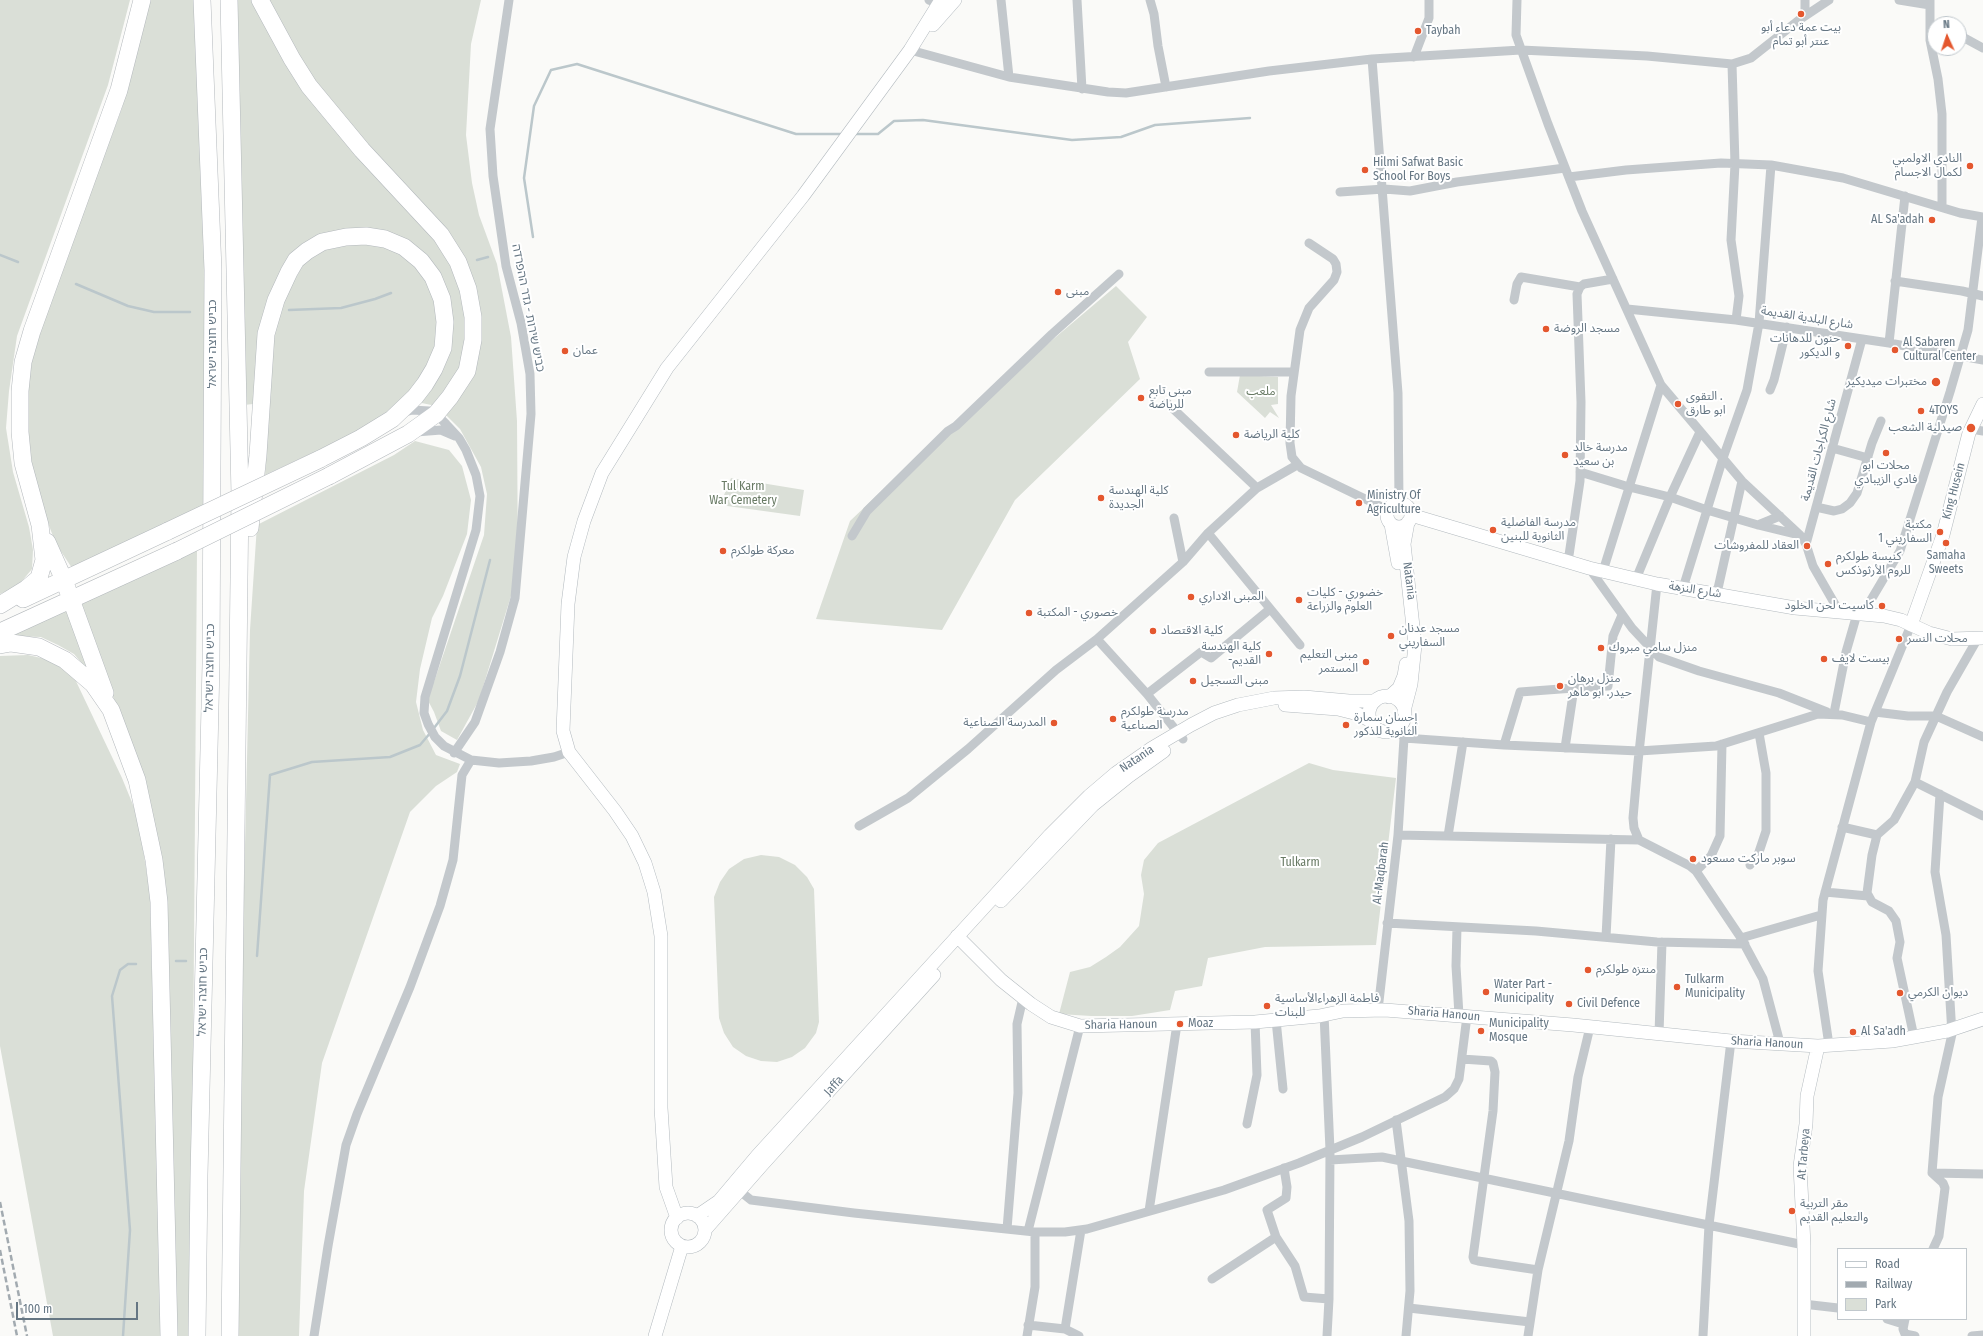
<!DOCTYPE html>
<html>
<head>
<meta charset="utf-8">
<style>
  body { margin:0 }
  #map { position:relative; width:1983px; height:1336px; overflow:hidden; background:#fafaf8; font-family:"Fira Sans Condensed",sans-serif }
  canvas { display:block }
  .legend { position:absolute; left:1837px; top:1248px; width:130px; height:72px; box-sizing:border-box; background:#fff; border:1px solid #c1c8cd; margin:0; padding:5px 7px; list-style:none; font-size:12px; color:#657683 }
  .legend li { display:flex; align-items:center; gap:8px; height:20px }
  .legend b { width:20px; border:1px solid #c1c8cd }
  .north { position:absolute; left:1927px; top:16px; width:40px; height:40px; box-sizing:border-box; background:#fff; border:1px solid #c1c8cd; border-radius:50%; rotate:357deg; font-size:11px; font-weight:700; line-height:16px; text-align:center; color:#657683 }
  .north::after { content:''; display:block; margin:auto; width:14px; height:18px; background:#e4572e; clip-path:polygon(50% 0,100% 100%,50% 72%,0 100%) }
  .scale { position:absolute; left:16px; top:1302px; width:122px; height:18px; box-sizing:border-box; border:2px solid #657683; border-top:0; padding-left:5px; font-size:12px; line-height:14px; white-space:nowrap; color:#657683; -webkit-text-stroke:3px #fff; paint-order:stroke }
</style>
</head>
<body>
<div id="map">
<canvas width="1983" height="1336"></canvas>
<ul class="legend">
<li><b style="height:5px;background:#fff"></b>Road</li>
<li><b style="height:5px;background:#a2aab0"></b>Railway</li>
<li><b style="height:11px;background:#dadfd7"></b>Park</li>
</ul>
<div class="north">N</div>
<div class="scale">100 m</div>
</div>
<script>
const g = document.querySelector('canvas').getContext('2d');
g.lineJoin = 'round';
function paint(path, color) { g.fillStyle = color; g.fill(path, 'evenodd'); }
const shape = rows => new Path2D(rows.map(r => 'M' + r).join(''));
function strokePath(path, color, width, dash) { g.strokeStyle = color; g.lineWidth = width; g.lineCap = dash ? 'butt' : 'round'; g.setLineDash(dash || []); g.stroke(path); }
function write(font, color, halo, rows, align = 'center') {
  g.font = font + ' "Fira Sans Condensed","Noto Sans Arabic","Noto Sans Hebrew",sans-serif'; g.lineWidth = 4; g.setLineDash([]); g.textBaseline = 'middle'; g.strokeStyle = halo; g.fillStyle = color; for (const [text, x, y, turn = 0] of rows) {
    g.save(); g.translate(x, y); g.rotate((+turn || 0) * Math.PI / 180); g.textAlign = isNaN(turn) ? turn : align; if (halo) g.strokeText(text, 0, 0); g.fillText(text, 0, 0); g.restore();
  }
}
paint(shape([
  [0,0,130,0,108,85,17,336,9,391,6,428,13,472,29,527,33,550,32,569,17,587,0,594],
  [148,0,197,0,210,297,206,506,72,568,56,544,48,523,27,446,24,422,34,344,122,108],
  [235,0,254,0,436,239,453,265,467,317,464,361,436,406,417,402,452,322,408,241,320,236,261,333,253,404,244,405],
  [265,0,481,0,471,44,466,135,472,183,479,215,497,264,511,337,517,421,518,573,479,700,457,740,441,731,434,712,424,693,434,682,484,535,487,494,481,467,460,429,446,415,470,380,464,270,339,123],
  [366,242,401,252,428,280,436,300,439,322,437,347,429,366,404,398,386,413,351,435,265,475,275,323,282,302,307,258,324,248],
  [1116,286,1147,317,1128,342,1140,379,1015,500,942,630,816,619,850,521,946,430],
  [1240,375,1278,377,1278,404,1271,405,1279,418,1270,412,1265,418,1237,392],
  [415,441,449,450,462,466,471,500,467,534,443,596,432,618,420,669,416,702,423,730,436,755,460,764,457,772,436,786,410,812,322,1063,304,1191,299,1336,238,1336,240,1060,250,630,257,525,394,455],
  [731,478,804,490,800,516,720,505],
  [197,549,191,1336,173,1336,163,897,124,725,107,681,81,604],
  [67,609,91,674,74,654,58,645,41,637,9,636],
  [28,655,50,660,74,677,122,778,138,817,150,894,161,1336,53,1336,0,1046,0,656],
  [1309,763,1333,770,1396,778,1376,945,1265,947,1208,958,1202,986,1175,991,1170,1010,1132,1016,1091,1016,1059,1014,1070,972,1090,967,1106,957,1120,947,1139,926,1144,894,1141,875,1144,860,1158,843],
  [761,855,779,857,795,865,807,877,814,889,819,1022,816,1033,805,1048,792,1057,777,1062,761,1061,746,1056,733,1047,724,1033,719,1018,714,897,720,882,729,869,744,859]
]), '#dadfd7');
strokePath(shape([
  [853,134,878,134,894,121,923,120,1072,140,1121,137,1155,125,1250,118],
  [533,237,524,178,534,106,551,70,577,64,796,134,842,134],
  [0,255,18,262],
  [477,260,488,257],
  [76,284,128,306,154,312,190,312],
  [289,310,341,308,375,299,391,293],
  [434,728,447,711,460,676,490,560],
  [257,956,270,775,312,762,390,757,420,745,431,732],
  [176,961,186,961],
  [123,1336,130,1230,112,996,120,970,128,964,136,964]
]), '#bbc7cb', 2.5);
const secondary = shape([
  [933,25,955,0],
  '1387 515a12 12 0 1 1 24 0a12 12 0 1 1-24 0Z',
  [1411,515,1589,568,1657,584,1795,608,1884,616,1901,620,1929,633,1952,639,1983,638],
  [1391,524,1398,563],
  [1911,625,1943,535,1969,433,1983,404],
  '1369 714a18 18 0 1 1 36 0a18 18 0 1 1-36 0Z',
  [1389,697,1399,688,1404,676,1406,664],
  [1285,705,1338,709,1358,714,1371,721],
  [1404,711,1411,684,1415,645,1404,544,1408,522],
  [1001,901,1093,805,1129,776,1164,751],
  [957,936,1001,980,1031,1004,1051,1017,1080,1026,1255,1022,1319,1016,1343,1011,1385,1010,1573,1025,1731,1041,1818,1046,1892,1041,1947,1031,1983,1019],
  '671 1230a17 17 0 1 1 34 0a17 17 0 1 1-34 0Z',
  [697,1216,719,1201,757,1156,1050,835,1089,796,1116,773,1152,748,1191,725,1214,713,1238,705,1274,698,1304,697,1349,701,1375,701],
  [677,1218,666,1187,661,1108,661,936,654,892,645,863,632,836,615,811,569,752,563,731,568,604,574,557,584,521,602,473,667,368,803,196,910,50,941,0],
  [705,1230,762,1165,934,975],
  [655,1336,682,1246],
  [1804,1336,1804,1245,1800,1166,1806,1124,1807,1096,1818,1046]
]);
const highway = shape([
  [229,0,240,495,230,1336],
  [260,0,292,59,309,86,362,150,441,235,458,262,468,289,473,317,473,340,467,371,450,397,436,414,408,434,329,476],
  [250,528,258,455,266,334,276,300,289,272,296,260,307,251,322,242,346,237,366,236,385,239,404,247,421,261,433,277,442,299,445,322,443,348,434,369,425,384,415,397,392,419,361,438,320,459],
  [47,542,64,580,105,693],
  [23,599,168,531],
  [0,605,26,589,39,578,44,560,40,525,23,463,20,432,20,391,23,362,32,331,119,90,142,0],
  [0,632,177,551],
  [0,645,11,643,39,647,65,660,93,684,111,710,137,780,154,860,159,902,169,1336],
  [197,1336,199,1175,211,664,213,270,202,0]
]);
strokePath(secondary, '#b3babf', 14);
strokePath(highway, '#b4b9bd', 18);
strokePath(shape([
  [929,0,939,4],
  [1001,0,1009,77],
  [1077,0,1082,89],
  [1150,0,1154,14,1158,46,1166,87],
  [1517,0,1516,35,1548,124,1582,211,1661,385,1742,481,1800,535,1806,544,1813,566,1840,613],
  [1899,0,1930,5],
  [1930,0,1930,40,1938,79,1942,114,1942,207],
  [1805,16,1805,0],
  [1959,35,1983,48],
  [910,50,1009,77,1108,92,1126,93,1269,71,1372,59,1521,50,1647,56,1732,64,1751,58,1799,20,1829,0],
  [1414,57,1429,18,1429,0],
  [1372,59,1398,393,1399,503],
  [1732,64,1735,164,1731,240,1739,296,1736,320],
  [1569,177,1626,170,1721,163,1771,165,1843,178,1960,213,1983,217],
  [1340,192,1384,189,1410,191,1457,182,1565,168],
  [1309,243,1333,259,1336,264,1337,272,1334,280,1309,308,1300,330,1291,396,1290,443,1292,457,1301,468,1388,510],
  [1895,281,1962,291,1983,296],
  [1514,300,1517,284,1521,277,1580,287],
  [1627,309,1736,320,1889,343,1983,360],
  [1889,343,1905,196],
  [1209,372,1294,372],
  [1770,390,1774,380,1787,327],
  [1167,403,1257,488],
  [402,413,412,410,429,411,436,414,446,424,459,438,466,450,476,475,480,496,476,530,425,697,424,713,428,724,435,737,444,746,471,760,499,763,531,761,554,757,569,752],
  [1971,429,1983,431],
  [416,432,441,430,455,436],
  [1832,448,1868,458],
  [1580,472,1629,487,1670,497,1707,510,1758,525,1799,535],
  [1816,507,1834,511,1842,509,1850,503,1857,493,1872,443,1881,421],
  [1174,518,1183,562],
  [1758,525,1780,516],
  [1208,533,1300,645],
  [852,536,867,511,948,431,956,426,1052,334,1119,274],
  [1806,544,1862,339],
  [1568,562,1580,481,1581,402,1577,294,1580,287,1584,284,1613,279],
  [1589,568,1632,628,1659,657,1699,671,1779,693,1827,712],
  [1603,571,1661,385],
  [1636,579,1670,497,1700,432],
  [1657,584,1638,762,1633,818,1634,828,1639,840,1690,866,1696,871,1741,938,1763,979,1780,1043],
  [1683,588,1723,458,1747,390,1759,323,1771,165],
  [1717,593,1742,481],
  [1862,615,1900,551,1950,392,1968,330,1982,217],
  [1097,639,1147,694,1183,739],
  [1147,694,1201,652,1211,658,1270,609],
  [1875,712,1908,716,1936,716,1983,737],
  [1834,713,1846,652,1857,614],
  [1397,729,1404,738,1504,745,1639,751,1716,746,1818,714,1842,715,1871,722],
  [1504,745,1520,692,1574,688],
  [1565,748,1574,688,1608,686,1613,636,1622,615],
  [454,753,475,722,500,652,515,598,531,414,530,374,521,323,506,266,493,176,490,129,509,0],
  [1915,782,1983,816],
  [859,826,908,798,968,749,1056,670,1097,639,1183,562,1208,533,1257,488,1297,465],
  [1842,827,1877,835],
  [1398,835,1639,840],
  [1448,836,1463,742],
  [1750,865,1758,855,1766,831,1766,773,1759,733],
  [1696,871,1711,856,1720,836,1722,744],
  [1825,892,1868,896],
  [1387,923,1536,931,1657,942,1745,944],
  [1457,927,1456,966,1459,1015],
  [1606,937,1611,839],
  [1741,938,1821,915],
  [1378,1010,1398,835,1404,738],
  [1324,1014,1330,1150,1329,1299,1327,1336],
  [1276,1020,1283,1089],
  [1659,1034,1662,942],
  [1914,1037,1897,958,1900,942,1896,921,1889,911,1872,902,1867,893,1872,855,1877,835,1894,820,1915,782,1924,742,1947,692,1978,638],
  [1829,1045,1818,971,1823,900,1871,722,1911,625],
  [1462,1059,1491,1061,1493,1063,1495,1072,1493,1111,1473,1257,1474,1260,1478,1261,1538,1270],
  [1396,1120,1409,1221,1410,1291,1406,1336],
  [1247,1124,1257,1075,1255,1022],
  [1330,1160,1382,1157,1804,1245],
  [1932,1173,1983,1174],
  [736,1188,751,1200,854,1213,1035,1232,1065,1232,1087,1229,1224,1190,1299,1163,1362,1137,1445,1097,1454,1089,1459,1079,1467,1016],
  [1149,1211,1177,1024],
  [1007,1229,1018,1093,1017,1024,1023,998],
  [1028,1231,1080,1026],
  [1276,1237,1295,1266,1304,1297,1329,1299],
  [1933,1249,1939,1236,1945,1188,1943,1183,1932,1173,1938,1097,1952,1034,1946,935,1935,872,1940,794],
  [1212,1279,1276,1237,1267,1210,1286,1198,1287,1187,1284,1168],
  [1803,1304,1838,1308],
  [1409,1308,1530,1322],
  [1887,1319,1903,1324],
  [1905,1319,1903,1329,1905,1334,1915,1336],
  [1028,1325,1065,1329,1079,1336],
  [1065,1329,1081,1230],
  [314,1336,328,1246,346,1145,357,1114,410,987,440,906,453,860,462,775,471,760],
  [1027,1336,1035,1287,1035,1232],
  [1528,1336,1538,1270,1569,1141,1578,1077,1590,1027],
  [1703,1336,1709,1225,1731,1041],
  [1972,1336,1983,1335]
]), '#c3c8cc', 9);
strokePath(secondary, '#fff', 13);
strokePath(highway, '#fff', 17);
strokePath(shape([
  [0,1202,27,1336],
  [0,1250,17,1336]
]), '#a2aab0', 2.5, [6, 3]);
const highwayBridge = shape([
  [168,531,320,459],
  [177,551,329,476]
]);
strokePath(highwayBridge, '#b4b9bd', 18, []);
strokePath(highwayBridge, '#fff', 17);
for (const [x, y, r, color] of [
  [1801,14,4,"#e4572e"],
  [1418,31,4,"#e4572e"],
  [1970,166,4,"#e4572e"],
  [1365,170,4,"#e4572e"],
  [1932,220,4,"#e4572e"],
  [1058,292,4,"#e4572e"],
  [1546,329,4,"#e4572e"],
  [1848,346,4,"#e4572e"],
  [1895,350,4,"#e4572e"],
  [565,351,4,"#e4572e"],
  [1936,382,5,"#e4572e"],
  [1141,398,4,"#e4572e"],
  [1678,404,4,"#e4572e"],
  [1921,411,4,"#e4572e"],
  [1971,428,5,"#e4572e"],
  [1236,435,4,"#e4572e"],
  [1886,453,4,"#e4572e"],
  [1565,455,4,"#e4572e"],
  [1101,498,4,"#e4572e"],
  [1359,503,4,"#e4572e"],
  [1493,530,4,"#e4572e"],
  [1940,532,4,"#e4572e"],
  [1946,543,4,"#e4572e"],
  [1807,546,4,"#e4572e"],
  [723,551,4,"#e4572e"],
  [1828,564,4,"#e4572e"],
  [1191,597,4,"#e4572e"],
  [1299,600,4,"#e4572e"],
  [1882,606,4,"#e4572e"],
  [1029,613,4,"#e4572e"],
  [1153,631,4,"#e4572e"],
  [1391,636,4,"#e4572e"],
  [1899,639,4,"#e4572e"],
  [1601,648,4,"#e4572e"],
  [1269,654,4,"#e4572e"],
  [1824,659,4,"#e4572e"],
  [1366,662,4,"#e4572e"],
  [1193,681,4,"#e4572e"],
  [1560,686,4,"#e4572e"],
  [1113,719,4,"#e4572e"],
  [1054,723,4,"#e4572e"],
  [1346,725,4,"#e4572e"],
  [1693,859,4,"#e4572e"],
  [1588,970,4,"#e4572e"],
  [1677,987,4,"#e4572e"],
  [1486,992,4,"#e4572e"],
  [1900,993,4,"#e4572e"],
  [1569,1004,4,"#e4572e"],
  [1267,1006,4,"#e4572e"],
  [1180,1024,4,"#e4572e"],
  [1481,1031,4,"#e4572e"],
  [1853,1032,4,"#e4572e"],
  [1792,1211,4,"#e4572e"]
]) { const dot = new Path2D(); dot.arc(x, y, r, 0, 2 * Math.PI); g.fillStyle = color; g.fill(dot); strokePath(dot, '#fff', 1.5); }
write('12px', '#657683', '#fff', [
  ["بيت عمة دعاء أبو",1801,28,"center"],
  ["عنتر أبو تمام",1801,42,"center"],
  ["Taybah",1426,31],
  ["النادي الاولمبي",1962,159,"right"],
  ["لكمال الاجسام",1962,173,"right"],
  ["Hilmi Safwat Basic",1373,163],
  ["School For Boys",1373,177],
  ["AL Sa'adah",1924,220,"right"],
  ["مبنى",1066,292],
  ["مسجد الروضة",1554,329],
  ["حنون للدهانات",1840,339,"right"],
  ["و الديكور",1840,353,"right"],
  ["Al Sabaren",1903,343],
  ["Cultural Center",1903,357],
  ["عمان",573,351],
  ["مختبرات ميديكير",1927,382,"right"],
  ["مبنى تابع",1149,391],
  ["للرياضة",1149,405],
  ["التقوى .",1686,397],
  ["ابو طارق",1686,411],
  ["4TOYS",1929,411],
  ["صيدلية الشعب",1962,428,"right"],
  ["كلية الرياضة",1244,435],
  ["مدرسة خالد",1573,448],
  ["بن سعيد",1573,462],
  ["محلات ابو",1886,466,"center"],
  ["فادي الزيبادي",1886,480,"center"],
  ["كلية الهندسة",1109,491],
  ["الجديدة",1109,505],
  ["Ministry Of",1367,496],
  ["Agriculture",1367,510],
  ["مدرسة الفاضلية",1501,523],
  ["الثانوية للبنين",1501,537],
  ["مكتبة",1932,525,"right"],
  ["السفاريني 1",1932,539,"right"],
  ["العقاد للمفروشات",1799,546,"right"],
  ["معركة طولكرم",731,551],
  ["Samaha",1946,556,"center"],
  ["Sweets",1946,570,"center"],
  ["كنيسة طولكرم",1836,557],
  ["للروم الأرثوذكس",1836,571],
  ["خضوري - كليات",1307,593],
  ["العلوم والزراعة",1307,607],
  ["المبنى الاداري",1199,597],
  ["كاسيت لحن الخلود",1874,606,"right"],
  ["خصوري - المكتبة",1037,613],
  ["مسجد عدنان",1399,629],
  ["السفاريني",1399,643],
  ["كلية الاقتصاد",1161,631],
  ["محلات النسر",1907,639],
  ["كلية الهندسة",1261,647,"right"],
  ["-القديم",1261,661,"right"],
  ["منزل سامي مبروك",1609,648],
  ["مبنى التعليم",1358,655,"right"],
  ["المستمر",1358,669,"right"],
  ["بيست لايف",1832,659],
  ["منزل برهان",1568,679],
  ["حيدر. ابو ماهر",1568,693],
  ["مبنى التسجيل",1201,681],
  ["مدرسة طولكرم",1121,712],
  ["الصناعية",1121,726],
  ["إحسان سمارة",1354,718],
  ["الثانوية للذكور",1354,732],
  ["المدرسة الصناعية",1046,723,"right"],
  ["سوبر ماركت مسعود",1701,859],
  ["منتزه طولكرم",1596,970],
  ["Tulkarm",1685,980],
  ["Municipality",1685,994],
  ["Water Part -",1494,985],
  ["Municipality",1494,999],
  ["ديوان الكرمي",1908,993],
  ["فاطمة الزهراءالأساسية",1275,999],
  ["للبنات",1275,1013],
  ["Civil Defence",1577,1004],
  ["Moaz",1188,1024],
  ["Municipality",1489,1024],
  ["Mosque",1489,1038],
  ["Al Sa'adh",1861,1032],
  ["مقر التربية",1800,1204],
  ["والتعليم القديم",1800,1218]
], 'left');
write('12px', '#657683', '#fff', [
  ["כביש שירות - גדר ההפרדה",528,308,79],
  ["شارع البلدية القديمة",1807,318,9],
  ["כביש חוצה ישראל",213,344,-90],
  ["شارع الكراجات القديمة",1819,450,-75],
  ["King Husein",1954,491,-75],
  ["Natania",1409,581,83],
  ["شارع النزهة",1695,590,9],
  ["כביש חוצה ישראל",210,668,-89],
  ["Natania",1137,759,-34],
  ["Al-Maqbarah",1381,873,-83],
  ["כביש חוצה ישראל",203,992,-89],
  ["Sharia Hanoun",1444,1014,5],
  ["Sharia Hanoun",1121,1025,-1],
  ["Sharia Hanoun",1767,1043,3],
  ["Jaffa",834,1086,-48],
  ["At Tarbeya",1804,1154,-85]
]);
write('12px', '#687a64', '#fff', [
  ["ملعب",1261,392],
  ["Tul Karm",743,487],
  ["War Cemetery",743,501],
  ["Tulkarm",1300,863]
]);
</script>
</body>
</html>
